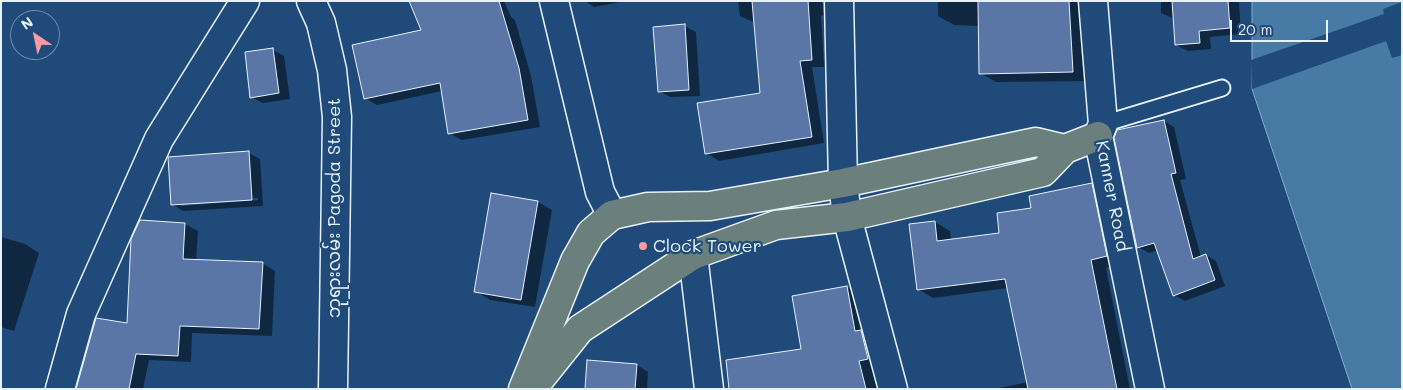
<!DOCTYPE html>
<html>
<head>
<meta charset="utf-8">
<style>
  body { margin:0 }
  #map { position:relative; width:1403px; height:390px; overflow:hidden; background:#1f4a7a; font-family:Mali,sans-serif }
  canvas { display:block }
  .frame { position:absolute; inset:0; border:2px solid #e8f1f8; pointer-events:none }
  .north { position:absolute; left:10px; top:10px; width:50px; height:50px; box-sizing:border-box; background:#1f4a7a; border:1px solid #6f8dac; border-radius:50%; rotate:326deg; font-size:14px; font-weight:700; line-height:20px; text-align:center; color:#e8f1f8 }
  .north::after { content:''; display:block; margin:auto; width:18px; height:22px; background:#ff9aa2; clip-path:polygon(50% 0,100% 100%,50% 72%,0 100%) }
  .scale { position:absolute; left:1230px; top:20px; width:98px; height:22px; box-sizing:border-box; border:2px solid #e8f1f8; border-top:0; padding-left:6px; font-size:15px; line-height:18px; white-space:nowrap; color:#e8f1f8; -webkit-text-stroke:4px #1f4a7a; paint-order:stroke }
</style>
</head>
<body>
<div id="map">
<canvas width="1403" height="390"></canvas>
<div class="frame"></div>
<div class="north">N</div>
<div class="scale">20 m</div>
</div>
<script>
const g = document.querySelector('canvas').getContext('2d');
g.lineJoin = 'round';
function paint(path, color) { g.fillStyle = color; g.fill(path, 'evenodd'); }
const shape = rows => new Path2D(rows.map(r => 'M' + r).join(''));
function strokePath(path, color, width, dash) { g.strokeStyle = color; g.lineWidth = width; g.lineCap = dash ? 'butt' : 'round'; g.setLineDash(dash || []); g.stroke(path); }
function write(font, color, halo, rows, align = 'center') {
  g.font = font + ' Mali,"Noto Sans Myanmar",sans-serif'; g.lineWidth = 4.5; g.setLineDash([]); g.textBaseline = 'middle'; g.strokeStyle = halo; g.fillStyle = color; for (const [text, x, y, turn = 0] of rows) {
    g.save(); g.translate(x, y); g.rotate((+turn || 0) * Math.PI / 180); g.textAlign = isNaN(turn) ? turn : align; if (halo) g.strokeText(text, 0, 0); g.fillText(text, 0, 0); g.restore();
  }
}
const water = shape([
  [1252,1,1402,1,1402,389,1352,389,1252,89,1252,1]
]);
paint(water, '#477aa4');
strokePath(water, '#87aac6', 1);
paint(shape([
  [1402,2,1402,55,1392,58,1386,41,1252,89,1251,60,1384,14,1383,9]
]), '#1f4a7a');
paint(shape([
  [411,1,504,1,511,17,515,20,531,76,540,127,462,140,449,133,442,91,377,105,365,98,422,31],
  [585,1,626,1,594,7],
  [738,1,822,1,824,15,821,16,824,67,812,67,824,143,719,161,706,153,761,94,755,23,740,16],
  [938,1,1084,1,1089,81,996,82,980,73,979,26,954,25,938,16],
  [1161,1,1239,1,1241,34,1210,37,1211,49,1188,51,1176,45,1175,19,1161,13],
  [685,26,696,32,700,96,670,97,659,91],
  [273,50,284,56,290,99,263,103,251,97],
  [1164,121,1174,127,1186,179,1180,180,1201,257,1206,255,1216,261,1225,286,1185,301,1174,295,1158,250,1149,253,1138,247],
  [249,153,260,159,263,206,183,211,172,204],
  [258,198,258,200,181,206,181,203],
  [1092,185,1107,194,1121,264,1106,268,1130,389,995,389,1028,382,1008,288,933,298,918,289,935,222,950,231,951,240,1001,234,1033,209],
  [538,202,552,210,535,307,490,300,476,291],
  [185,224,198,231,196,261,262,263,275,271,272,336,192,333,191,362,149,360,143,389,77,389,128,325],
  [1,237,25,244,39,253,14,331,1,327],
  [846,287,860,295,880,389,731,389,803,350],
  [637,365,648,372,647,389,586,389]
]), '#0007');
const building = shape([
  [409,1,499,1,519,68,528,120,448,134,440,83,364,99,352,45,421,30,409,1],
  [752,1,808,1,812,60,800,61,812,137,705,154,697,103,760,93,752,1],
  [978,1,1069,1,1073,72,979,74,978,1],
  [1172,1,1228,1,1230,28,1199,31,1200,43,1175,45,1172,1],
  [685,24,689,90,658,92,653,27,685,24],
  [273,48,279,93,250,98,245,52,273,48],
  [1164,120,1176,173,1171,174,1193,259,1206,254,1215,280,1173,296,1154,243,1137,248,1114,138,1117,130,1164,120],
  [249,151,252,200,171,205,168,157,249,151],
  [1092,183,1107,256,1091,260,1117,389,1028,389,1005,279,917,290,909,224,935,221,937,241,999,233,997,213,1031,208,1029,196,1092,183],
  [491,193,538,201,521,300,474,292,491,193],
  [140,220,185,223,183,259,263,262,259,329,180,326,178,356,136,354,129,389,76,389,96,318,127,323,131,239,140,220],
  [847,286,855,331,861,330,868,359,859,361,866,389,729,389,726,360,801,349,792,296,847,286],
  [587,360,637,364,635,389,585,389,587,360]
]);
paint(building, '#5976a7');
strokePath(building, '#e8f1f8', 1);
const lane = shape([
  [1103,124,1222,88]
]);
const street = shape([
  [311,1,321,23,332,70,337,117,333,389],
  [554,1,600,192,612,215],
  [839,1,843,183,847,217,893,389],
  [1093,1,1103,124,1098,136,1150,389],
  [693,255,709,389],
  [60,389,81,314,159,139,245,1]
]);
const highway = shape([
  [536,384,580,329,693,255,776,225,847,217,1043,172,1065,149,1098,136],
  [523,389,575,261,591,233,612,215,648,207,710,206,843,183,1036,142,1065,149]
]);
strokePath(lane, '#e8f1f8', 19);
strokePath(street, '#e8f1f8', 31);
strokePath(highway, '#e8f1f8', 31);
strokePath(lane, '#1f4a7a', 15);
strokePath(street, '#1f4a7a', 28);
strokePath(highway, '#6b7f7c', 28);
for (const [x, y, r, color] of [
  [643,246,5,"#ff9aa2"]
]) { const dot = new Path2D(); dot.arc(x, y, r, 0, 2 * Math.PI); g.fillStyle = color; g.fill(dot); strokePath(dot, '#1f4a7a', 2); }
write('18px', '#e8f1f8', '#1f4a7a', [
  ["Kanner Road",1112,196,79],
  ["ဘုရားလမ်း Pagoda Street",334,208,-90]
]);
write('18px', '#e8f1f8', '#1f4a7a', [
  ["Clock Tower",653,246]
], 'left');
</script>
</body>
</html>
